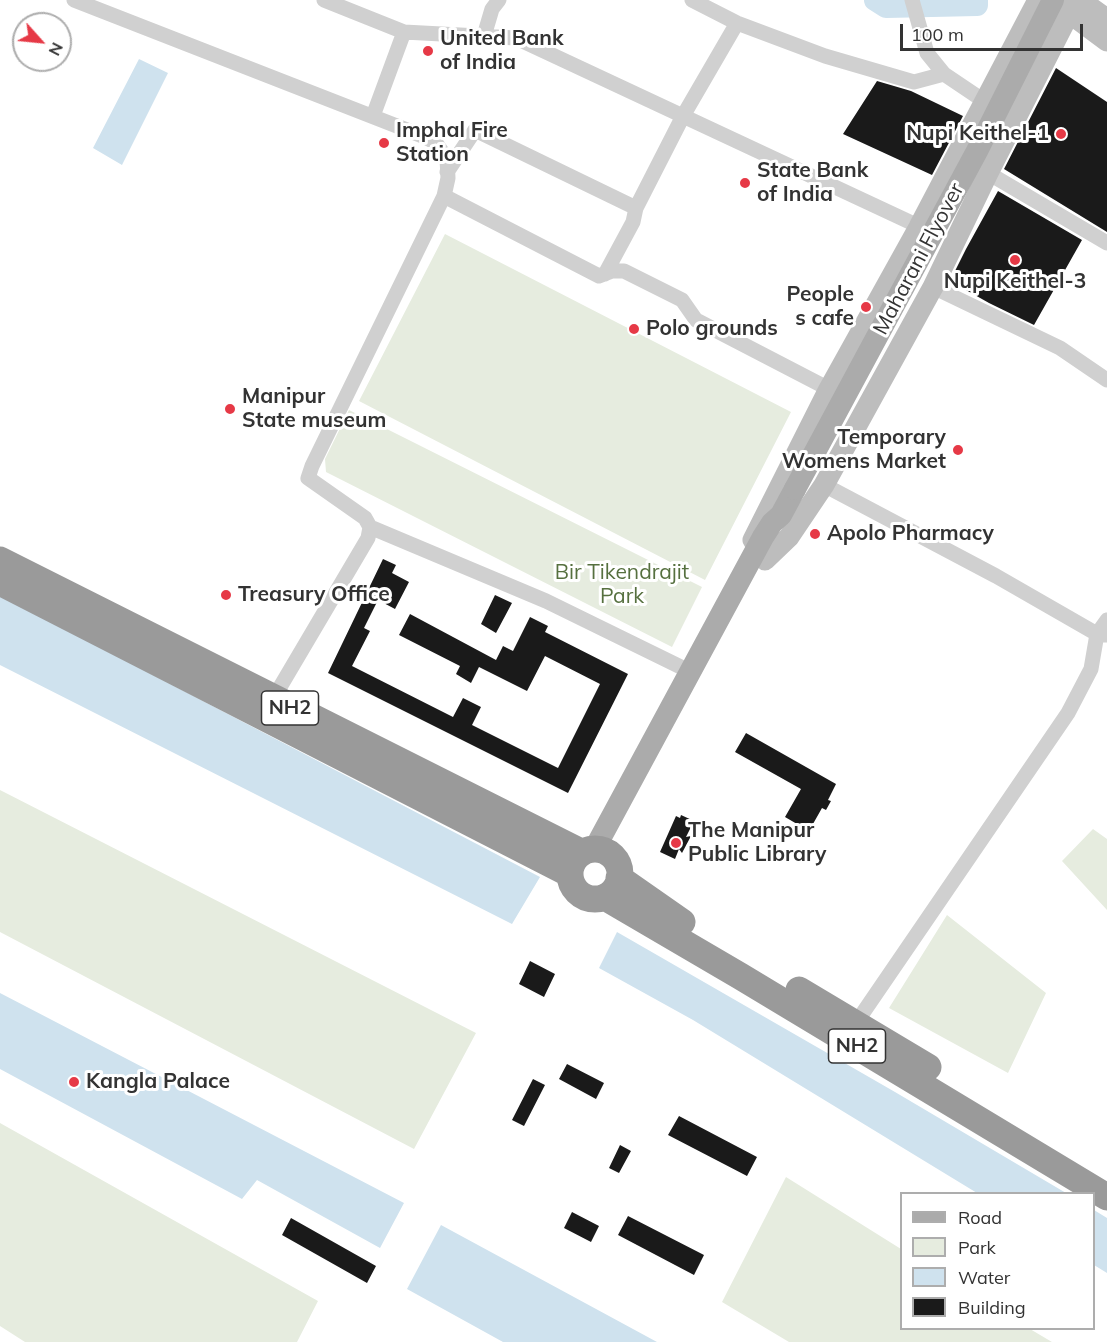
<!DOCTYPE html>
<html>
<head>
<meta charset="utf-8">
<style>
  body { margin:0 }
  #map { position:relative; width:1107px; height:1342px; overflow:hidden; background:#fff; font-family:Mulish,sans-serif }
  canvas { display:block }
  .legend { position:absolute; left:900px; top:1192px; width:195px; height:138px; box-sizing:border-box; background:#fff; border:2px solid #adadad; margin:0; padding:8px 10px; list-style:none; font-size:18px; color:#333 }
  .legend li { display:flex; align-items:center; gap:12px; height:30px }
  .legend b { width:30px; border:2px solid #adadad }
  .north { position:absolute; left:12px; top:12px; width:60px; height:60px; box-sizing:border-box; background:#fff; border:2px solid #adadad; border-radius:50%; rotate:117deg; font-size:16px; font-weight:700; line-height:24px; text-align:center; color:#333 }
  .north::after { content:''; display:block; margin:auto; width:21px; height:27px; background:#e63946; clip-path:polygon(50% 0,100% 100%,50% 72%,0 100%) }
  .scale { position:absolute; left:900px; top:24px; width:183px; height:27px; box-sizing:border-box; border:3px solid #333; border-top:0; padding-left:8px; font-size:18px; line-height:21px; white-space:nowrap; color:#333; -webkit-text-stroke:4px #fff; paint-order:stroke }
</style>
</head>
<body>
<div id="map">
<canvas width="1107" height="1342"></canvas>
<ul class="legend">
<li><b style="height:8px;background:#ababab"></b>Road</li>
<li><b style="height:16px;background:#e6ecdf"></b>Park</li>
<li><b style="height:16px;background:#cfe2ee"></b>Water</li>
<li><b style="height:16px;background:#1a1a1a"></b>Building</li>
</ul>
<div class="north">N</div>
<div class="scale">100 m</div>
</div>
<script>
const g = document.querySelector('canvas').getContext('2d');
g.lineJoin = 'round';
function paint(path, color) { g.fillStyle = color; g.fill(path, 'evenodd'); }
const shape = rows => new Path2D(rows.map(r => 'M' + r).join(''));
function strokePath(path, color, width, dash) { g.strokeStyle = color; g.lineWidth = width; g.lineCap = dash ? 'butt' : 'round'; g.setLineDash(dash || []); g.stroke(path); }
function write(font, color, halo, rows, align = 'center') {
  g.font = font + ' Mulish,sans-serif'; g.lineWidth = 6; g.setLineDash([]); g.textBaseline = 'middle'; g.strokeStyle = halo; g.fillStyle = color; for (const [text, x, y, turn = 0] of rows) {
    g.save(); g.translate(x, y); g.rotate((+turn || 0) * Math.PI / 180); g.textAlign = isNaN(turn) ? turn : align; if (halo) g.strokeText(text, 0, 0); g.fillText(text, 0, 0); g.restore();
  }
}
paint(shape([
  [445,234,791,412,705,580,359,401],
  [349,410,702,587,672,647,326,472,325,459],
  [0,790,476,1033,414,1149,0,932],
  [1093,829,1107,839,1107,910,1062,861],
  [947,915,1046,993,1008,1073,889,1008],
  [0,1123,318,1301,297,1342,25,1342,0,1326],
  [786,1177,901,1249,902,1328,1030,1329,1052,1342,789,1342,722,1302]
]), '#e6ecdf');
paint(shape([
  [139,59,168,73,122,165,93,148],
  [0,595,540,877,512,924,0,665],
  [617,932,895,1092,1066,1193,977,1193,693,1020,599,968],
  [0,993,404,1203,380,1248,257,1180,242,1199,0,1069],
  [1094,1210,1107,1218,1107,1273,1094,1265],
  [441,1225,657,1342,503,1342,407,1289]
]), '#cfe2ee');
strokePath(shape([
  [875,0,886,7,977,5,977,0]
]), '#cfe2ee', 22);
paint(shape([
  [1056,68,1107,102,1107,232,1004,169],
  [877,81,911,91,963,116,932,175,843,134],
  [998,191,1082,240,1034,325,989,303,950,281,966,249],
  [383,559,396,565,392,573,409,582,395,609,378,600,364,628,370,631,352,666,453,717,463,698,481,707,472,725,558,768,600,684,545,656,527,691,479,667,471,683,456,674,460,666,399,635,410,614,496,660,503,646,513,651,530,617,548,626,545,632,628,674,568,793,328,673],
  [495,595,512,603,496,633,481,624],
  [746,733,836,784,828,800,831,801,826,810,822,808,809,831,785,817,801,789,735,752],
  [681,815,694,821,686,837,691,836,682,853,679,849,675,859,660,852,676,816,680,818],
  [530,961,555,974,544,997,519,984],
  [567,1064,604,1083,596,1099,559,1079],
  [533,1079,545,1085,524,1126,512,1120],
  [679,1116,757,1157,747,1176,668,1135],
  [620,1145,631,1151,619,1173,609,1168],
  [572,1212,599,1226,591,1242,564,1228],
  [628,1216,704,1255,694,1275,618,1235],
  [291,1218,376,1266,367,1283,282,1235]
]), '#1a1a1a');
strokePath(shape([
  [74,0,425,137,436,143,447,159,448,178,444,196,312,466,308,478,365,518,370,527,368,538,273,699],
  [324,0,404,32,516,38,929,231],
  [692,0,737,23,825,56,914,82,944,74],
  [912,0,927,53,944,74,993,107],
  [484,36,492,9,499,0],
  [373,116,404,32],
  [447,172,475,130,636,208,683,116,737,23],
  [988,173,1107,243],
  [444,196,599,276,612,271,624,271,682,300,696,320,829,389],
  [605,274,633,222,636,208],
  [933,287,1060,348,1107,380],
  [824,485,996,576,1097,634,1106,635],
  [370,527,546,601,691,672],
  [856,1023,1068,713,1091,669,1097,634,1107,620]
]), '#d0d0d0', 15);
strokePath(shape([
  [1080,0,1107,19],
  [1060,6,1107,41],
  [753,540,829,389,919,227,1038,0],
  [765,560,789,537,824,485,933,287,988,173,1076,0]
]), '#bdbdbd', 21);
strokePath(shape([
  [595,848,763,537,772,523,781,515,795,489]
]), '#ababab', 22);
strokePath(shape([
  [0,560,581,852],
  [0,582,570,874],
  '570 874a25 25 0 1 1 50 0a25 25 0 1 1-50 0Z',
  [619,878,682,922],
  [605,897,740,976,1107,1197],
  [799,990,928,1067]
]), '#9a9a9a', 27);
strokePath(shape([
  [795,489,977,151,1053,0]
]), '#ababab', 22);
for (const [x, y, r, color] of [
  [428,51,6,"#e63946"],
  [1061,134,6,"#e63946"],
  [384,143,6,"#e63946"],
  [745,183,6,"#e63946"],
  [1015,260,6,"#e63946"],
  [866,307,6,"#e63946"],
  [634,329,6,"#e63946"],
  [230,409,6,"#e63946"],
  [958,450,6,"#e63946"],
  [815,534,6,"#e63946"],
  [226,595,6,"#e63946"],
  [676,843,6,"#e63946"],
  [74,1082,6,"#e63946"]
]) { const dot = new Path2D(); dot.arc(x, y, r, 0, 2 * Math.PI); g.fillStyle = color; g.fill(dot); strokePath(dot, '#fff', 2); }
for (const [x, y, w] of [
  [290,708,57],
  [857,1046,57]
]) { const box = new Path2D(); box.roundRect(x - w / 2, y - 17, w, 34, 4.5); g.fillStyle = '#fff'; g.fill(box); strokePath(box, '#333', 1.5); }
write('bold 20px', '#333', null, [
  ["NH2",290,708],
  ["NH2",857,1046]
]);
write('bold 21px', '#333', '#fff', [
  ["United Bank",440,39],
  ["of India",440,63],
  ["Imphal Fire",396,131],
  ["Station",396,155],
  ["Nupi Keithel-1",1049,134,"right"],
  ["State Bank",757,171],
  ["of India",757,195],
  ["Nupi Keithel-3",1015,282,"center"],
  ["People",854,295,"right"],
  ["s cafe",854,319,"right"],
  ["Polo grounds",646,329],
  ["Manipur",242,397],
  ["State museum",242,421],
  ["Temporary",946,438,"right"],
  ["Womens Market",946,462,"right"],
  ["Apolo Pharmacy",827,534],
  ["Treasury Office",238,595],
  ["The Manipur",688,831],
  ["Public Library",688,855],
  ["Kangla Palace",86,1082]
], 'left');
write('21px', '#333', '#fff', [
  ["Maharani Flyover",919,259,-62]
]);
write('21px', '#56703f', '#fff', [
  ["Bir Tikendrajit",622,573],
  ["Park",622,597]
]);
</script>
</body>
</html>
